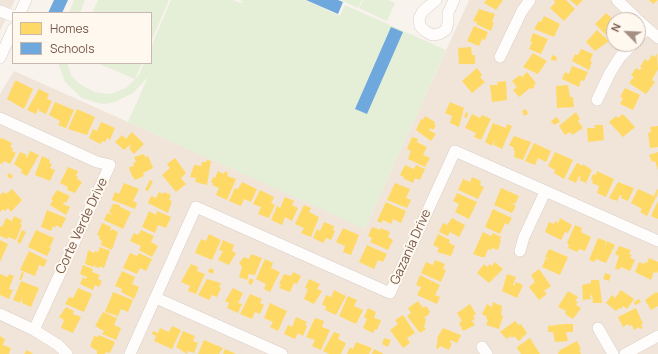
<!DOCTYPE html>
<html>
<head>
<meta charset="utf-8">
<style>
  body { margin:0 }
  #map { position:relative; width:658px; height:354px; overflow:hidden; background:#f8f3ed; font-family:Manrope,sans-serif }
  canvas { display:block }
  .legend { position:absolute; left:12px; top:12px; width:140px; height:52px; box-sizing:border-box; background:#fff8ee; border:1px solid #c9b8ad; margin:0; padding:5px 7px; list-style:none; font-size:12px; color:#77594b }
  .legend li { display:flex; align-items:center; gap:8px; height:20px }
  .legend b { width:20px; border:1px solid #c9b8ad }
  .north { position:absolute; left:606px; top:12px; width:40px; height:40px; box-sizing:border-box; background:#fff8ee; border:1px solid #c9b8ad; border-radius:50%; rotate:294deg; font-size:11px; font-weight:700; line-height:16px; text-align:center; color:#77594b }
  .north::after { content:''; display:block; margin:auto; width:14px; height:18px; background:#a48f84; clip-path:polygon(50% 0,100% 100%,50% 72%,0 100%) }
</style>
</head>
<body>
<div id="map">
<canvas width="658" height="354"></canvas>
<ul class="legend">
<li><b style="height:11px;background:#ffd966"></b>Homes</li>
<li><b style="height:11px;background:#6fa8dc"></b>Schools</li>
</ul>
<div class="north">N</div>
</div>
<script>
const g = document.querySelector('canvas').getContext('2d');
g.lineJoin = 'round';
function paint(path, color) { g.fillStyle = color; g.fill(path, 'evenodd'); }
const shape = rows => new Path2D(rows.map(r => 'M' + r).join(''));
function strokePath(path, color, width, dash) { g.strokeStyle = color; g.lineWidth = width; g.lineCap = dash ? 'butt' : 'round'; g.setLineDash(dash || []); g.stroke(path); }
function write(font, color, halo, rows, align = 'center') {
  g.font = font + ' Manrope,sans-serif'; g.lineWidth = 4; g.setLineDash([]); g.textBaseline = 'middle'; g.strokeStyle = halo; g.fillStyle = color; for (const [text, x, y, turn = 0] of rows) {
    g.save(); g.translate(x, y); g.rotate((+turn || 0) * Math.PI / 180); g.textAlign = isNaN(turn) ? turn : align; if (halo) g.strokeText(text, 0, 0); g.fillText(text, 0, 0); g.restore();
  }
}
paint(shape([
  [0,0,15,0,0,31],
  [469,0,658,0,658,354,0,354,0,94,14,71,365,228],
  [614,20,638,20,638,44,614,44]
]), '#f1e5da');
paint(shape([
  [74,0,85,0,80,13,69,13],
  [98,0,169,0,151,42,151,13,92,13],
  [171,0,233,0,240,3,243,2,240,0,305,0,340,16,345,5,446,50,365,229,128,122,148,77,133,93,115,102,104,104,94,102,82,98,65,82,58,63,67,63,71,75,78,83,94,92,110,94,126,88,139,75,144,63,151,63,151,47],
  [341,0,362,0,358,8],
  [363,0,388,0,395,3,387,21,359,8],
  [97,63,142,63,135,79]
]), '#e5efd7');
paint(shape([
  [486,0,503,0,496,10,484,3],
  [554,0,566,0,575,9,564,21,550,8,555,3],
  [570,0,583,0,577,6],
  [649,0,658,0,653,4],
  [479,9,495,14,492,22,494,23,491,31,476,24,477,22,473,21],
  [606,13,614,20,614,31,608,37,595,24],
  [544,16,560,24,554,37,534,29,539,21,541,22],
  [474,26,488,32,485,40,482,39,479,46,467,41],
  [597,30,609,41,595,51,586,42],
  [533,33,548,39,541,54,529,49,532,42,530,41],
  [471,47,472,55,475,55,475,64,459,64,458,48],
  [581,49,593,54,590,61,592,62,589,70,572,61,575,54,578,55],
  [533,53,547,61,538,74,523,67],
  [657,53,658,69,652,80,655,82,646,94,629,83,634,77,631,75,636,68,640,70,642,68,640,67,645,59,648,61,652,55,655,57],
  [552,55,557,57,556,61,551,60],
  [572,66,588,72,584,81,581,80,579,87,562,79,565,72,569,74],
  [477,68,482,75,480,77,485,82,472,93,462,81],
  [527,72,536,83,534,85,535,86,532,89,530,88,519,97,513,90,517,87,512,81,520,75,522,77],
  [15,81,17,81,33,89,24,109,7,99],
  [506,81,507,100,492,102,490,85,498,85,497,82],
  [568,85,570,97,573,97,574,107,557,108,556,86],
  [625,88,640,95,633,110,620,104,623,98,620,97],
  [39,89,49,94,47,99,52,101,46,114,39,111,39,107,36,114,27,110],
  [55,102,74,110,66,128,58,125,60,121,49,115],
  [450,102,464,108,459,127,450,123,452,116,445,113],
  [77,109,95,117,87,135,68,129],
  [526,109,528,114,524,116,522,111],
  [466,112,468,113,467,118,464,117],
  [576,112,580,119,578,121,583,128,572,135,570,132,565,135,559,126],
  [472,114,480,118,482,115,491,119,481,140,474,137,476,133,465,128],
  [623,114,635,127,623,137,609,122,616,116,618,118],
  [425,116,435,122,434,124,436,126,433,130,430,128,429,130,436,134,431,141,416,130,421,119,423,120],
  [557,117,560,122,554,125,551,121],
  [101,122,115,128,110,140,107,138,105,142,103,141,100,144,89,138,93,129,97,131],
  [493,123,506,128,507,124,512,126,502,149,494,145,495,140,492,146,485,142],
  [594,125,603,125,604,140,588,142,587,128,595,128],
  [658,126,658,147,650,148,648,133,651,132,650,127],
  [132,132,144,144,134,154,129,148,131,146,130,145,124,150,115,142,122,135,126,139],
  [514,136,531,142,523,160,514,157,515,151,513,150,514,148,509,145],
  [412,137,418,139,417,142,427,147,423,155,430,158,425,167,408,159,411,151,407,149],
  [2,138,12,143,10,147,13,148,12,151,16,153,10,164,4,161,2,164,0,163,0,139],
  [534,143,551,151,546,162,538,158,535,165,525,161],
  [30,151,39,155,27,176,21,173,22,170,14,164,20,152,27,155,26,157,27,158],
  [555,152,573,160,564,179,554,173,555,170,548,166],
  [658,152,658,170,655,161,652,162,649,155],
  [144,154,145,157,148,156,153,168,143,173,144,176,135,180,131,174,129,167,134,166,133,163,136,162,134,157],
  [42,156,50,160,49,163,52,164,50,168,55,170,50,181,35,175],
  [175,158,186,173,181,178,186,184,176,192,162,175,170,168,167,164],
  [207,160,211,161,207,185,195,182,196,178,190,177,194,165,201,166,202,162,206,162],
  [577,163,583,166,583,164,592,170,586,183,579,180,581,177,579,176,576,183,568,179],
  [405,165,414,169,416,165,425,169,420,180,415,178,413,183,403,178,404,177,400,175],
  [68,167,78,171,76,176,78,177,77,179,82,182,75,193,67,190,68,187,60,183],
  [218,171,224,174,225,171,228,173,227,176,236,179,227,200,216,195,219,188,212,185,213,183,211,182,213,177,215,178],
  [597,171,614,179,606,197,597,193,599,186,592,183,593,181,591,179,593,174,596,175],
  [9,173,13,176,11,179,7,176],
  [472,177,481,181,480,185,484,187,478,199,458,190,463,179,470,182],
  [150,180,153,181,148,191,145,190],
  [242,182,257,189,251,202,244,199,241,206,229,201,235,188,238,189],
  [618,182,634,188,628,201,621,198,622,196,620,195,617,201,609,198],
  [124,183,139,189,133,201,137,203,135,209,112,200,115,192,119,194],
  [395,183,410,189,406,198,411,200,407,208,387,200],
  [501,188,519,196,515,204,510,203,516,206,512,213,494,205],
  [12,189,22,200,11,212,8,208,5,211,3,209,0,212,0,195,3,192,6,194],
  [638,189,656,197,647,216,640,212,642,209,631,203],
  [657,189,658,190,657,197,654,196],
  [57,190,70,196,66,203,64,202,63,204,70,207,66,215,50,205,53,200,51,199],
  [260,190,274,197,271,203,275,205,269,218,258,214,261,207,253,204],
  [159,192,163,194,164,192,171,195,169,200,172,201,168,213,148,203,151,196,156,198],
  [457,193,477,202,469,219,455,212,459,204,453,201],
  [285,197,294,201,292,205,298,208,292,221,285,217,282,225,271,220,277,206,280,208],
  [658,201,658,219,651,216],
  [386,202,406,211,401,223,393,219,391,224,383,220,381,223,377,221],
  [113,204,120,205,120,207,131,212,123,229,104,220,107,213,113,215,109,212],
  [304,205,311,208,309,212,319,217,311,237,301,233,304,228,295,224],
  [493,209,512,218,508,225,505,223,500,234,485,227],
  [47,210,66,218,61,228,56,225,55,228,53,226,51,231,41,227],
  [149,211,156,215,157,211,171,217,166,228,158,225,155,233,142,227],
  [14,216,22,220,20,224,22,225,16,240,8,237,7,239,0,236,0,226,2,227,6,218,12,221],
  [452,218,465,225,459,237,450,232,448,236,439,232,443,223,447,225],
  [560,218,572,225,568,233,565,232,561,240,545,232,549,222,554,224,555,221,558,223],
  [324,222,334,226,333,230,335,231,331,240,326,238,323,243,313,238,317,229,320,231],
  [102,223,111,227,110,232,112,229,118,232,112,250,101,245,102,241,99,239,100,236,97,235],
  [575,225,582,228,581,232,591,237,585,251,579,249,577,252,568,248,569,245,567,243],
  [372,227,380,230,381,228,390,232,388,237,393,240,388,250,370,242,372,238,368,236],
  [343,228,359,235,351,255,343,252,345,246,336,242],
  [22,230,26,232,20,244,17,242],
  [36,230,54,238,50,247,45,246,51,248,47,256,28,247],
  [141,230,154,236,151,242,158,246,152,257,139,250,141,246,130,241,134,233,138,235],
  [483,232,491,236,493,233,501,237,500,240,501,240,498,250,492,248,491,250,488,249,485,257,481,257,473,254],
  [209,234,221,240,212,260,195,253,201,239,206,241],
  [438,234,450,240,449,243,455,246,451,256,437,252,439,248,433,245],
  [598,238,606,241,605,247,607,241,615,245,606,263,596,259,594,262,589,260],
  [0,240,8,244,0,262],
  [223,240,234,245,232,251,236,253,229,265,218,260,223,251,219,250],
  [367,245,387,254,383,262,378,260,374,269,359,262],
  [619,246,631,250,629,254,632,255,630,258,635,260,630,271,621,267,619,270,615,268,619,256,615,254],
  [100,247,110,251,104,268,100,266,99,268,95,267,95,264,94,267,85,264,88,250,94,253,95,251,98,252],
  [549,249,568,257,560,275,542,267,546,258,551,259,545,257],
  [29,251,47,260,44,267,39,265,35,276,20,270],
  [130,253,137,256,139,253,152,259,146,271,140,268,137,274,123,268],
  [251,254,262,258,255,275,249,274,247,280,239,277,242,267,239,263,244,257,249,259],
  [649,258,658,262,658,271,657,273,654,272,651,280,635,272,639,262,644,264,645,262,647,263],
  [265,259,273,263,271,268,280,272,270,292,264,289,266,284,256,279],
  [435,260,445,264,443,269,446,270,441,282,421,273,426,262,433,265],
  [495,262,503,269,489,283,477,273,484,264,487,267,490,264,492,266],
  [191,264,198,267,197,271,205,274,196,294,188,291,190,286,181,282],
  [83,265,93,269,92,272,100,275,98,279,102,281,99,287,95,285,93,290,80,284,83,277,86,279,87,277,80,274],
  [210,268,214,270,213,274,208,272],
  [539,269,551,286,544,291,547,294,539,300,529,287,535,282,531,275],
  [122,271,135,277,132,284,139,287,134,299,121,292,122,289,115,286],
  [22,272,24,273,21,280,19,280],
  [293,272,301,276,297,284,294,283,290,292,279,288,281,285,279,284,284,274,291,276],
  [605,273,611,275,609,281,603,279],
  [0,274,8,277,9,274,14,276,9,289,13,290,9,299,0,295],
  [507,274,516,277,513,285,514,286,516,282,523,285,517,298,502,291],
  [420,275,440,285,435,295,440,297,437,304,417,295,421,287,416,285],
  [250,278,254,280,251,285,248,283],
  [207,279,221,283,219,287,221,288,217,297,212,295,209,300,198,295],
  [309,279,320,284,317,289,322,291,314,304,304,299,308,289,305,288],
  [591,280,599,280,602,303,593,303,592,295,590,296,591,299,583,300,582,285,591,283],
  [21,281,39,288,31,307,22,303,22,298,20,303,13,300],
  [78,288,92,294,84,312,65,304,69,297,73,298],
  [233,288,243,293,238,303,242,304,238,313,227,308,229,303,225,301],
  [334,290,346,296,336,315,325,310,326,306,322,305,326,295,331,297],
  [621,290,634,299,627,309,623,306,621,309,619,308,616,311,606,303,612,295,615,298],
  [568,291,578,297,575,301,578,302,576,305,581,308,573,319,565,314,566,311,558,307],
  [113,292,133,300,128,312,121,309,118,316,105,312],
  [656,292,658,293,658,306,651,310,645,300],
  [250,294,262,299,260,303,264,305,260,314,255,312,252,319,240,314],
  [348,296,357,300,354,306,363,310,356,324,339,316],
  [639,299,641,302,635,305,634,302],
  [418,301,423,308,426,306,430,312,427,316,424,317,426,320,424,327,426,329,420,333,407,316,411,313,408,308],
  [493,302,502,306,501,315,503,316,499,329,486,325,488,320,486,319,487,317,482,314,487,304,492,307],
  [270,303,287,311,278,331,270,327,273,322,264,318],
  [470,304,476,314,473,316,475,319,472,321,475,325,463,331,459,323,462,321,457,313],
  [66,307,74,311,73,314,81,317,73,333,61,328,64,320,59,317],
  [368,308,376,312,374,318,381,320,377,330,375,329,373,333,363,328,367,319,364,317],
  [636,308,643,324,641,325,643,328,640,329,639,327,634,330,632,325,629,326,628,324,623,327,618,317],
  [103,312,117,318,114,325,121,328,116,340,102,334,104,331,95,326],
  [403,315,415,333,407,338,410,343,403,348,390,330,398,324,395,320],
  [296,317,307,322,305,325,307,326,303,336,298,333,295,339,284,334,288,325,292,327],
  [315,318,324,321,322,327,330,330,321,350,312,346,315,340,306,337],
  [515,321,519,325,521,324,527,333,519,341,514,336,512,338,510,336,507,339,500,332],
  [564,324,573,324,573,332,566,332,568,341,555,342,553,332,548,332,548,326],
  [172,326,181,330,172,349,154,341,156,336,152,334,153,331,158,333,160,328,169,332],
  [443,328,461,335,457,343,450,340,450,342,452,343,449,350,440,346,438,349,436,348,438,339,437,338],
  [183,331,195,336,193,341,198,343,194,353,188,351,187,354,176,347],
  [334,332,340,334,338,339,346,343,341,354,329,354,323,351],
  [99,335,115,342,110,353,106,352,105,354,97,354,97,351,90,346,94,336,98,337],
  [0,336,5,339,3,345,11,348,9,354,0,354],
  [384,338,391,340,388,347,382,344],
  [530,338,540,354,521,354,517,348,517,347],
  [204,340,223,348,219,354,198,354],
  [577,341,581,349,579,350,581,354,558,354,560,350],
  [356,342,372,348,369,354,347,354,350,347,353,349],
  [225,349,236,354,223,354],
  [374,349,384,354,372,354],
  [27,350,33,354,24,354]
]), '#ffd966');
paint(shape([
  [54,0,68,0,62,13,48,13],
  [306,0,338,0,343,2,338,14],
  [391,27,403,32,367,114,355,109]
]), '#6fa8dc');
const minor = shape([
  [436,0,423,11,419,18,420,26,425,31,432,35,439,34,446,30,448,23,448,13,454,0],
  [617,0,638,20],
  [0,11,13,16],
  [20,13,26,0],
  [638,20,658,38],
  [638,38,647,29],
  [500,57,522,11,530,0],
  [0,58,13,29],
  [597,100,610,73,620,57,633,44],
  [0,118,97,162,110,165,34,330],
  [520,251,524,237,545,192],
  [156,298,282,354],
  [0,314,34,330,58,345,67,354],
  [598,328,613,354],
  [482,347,487,354],
  [130,354,196,207,390,293,455,151,658,241],
  [625,354,658,336]
]);
strokePath(minor, '#d6cec9', 12);
strokePath(minor, '#fefdfc', 11);
write('13px', '#77594b', '#fff8ee', [
  ["Corte Verde Drive",82,226,-65],
  ["Gazania Drive",411,247,-66]
]);
</script>
</body>
</html>
